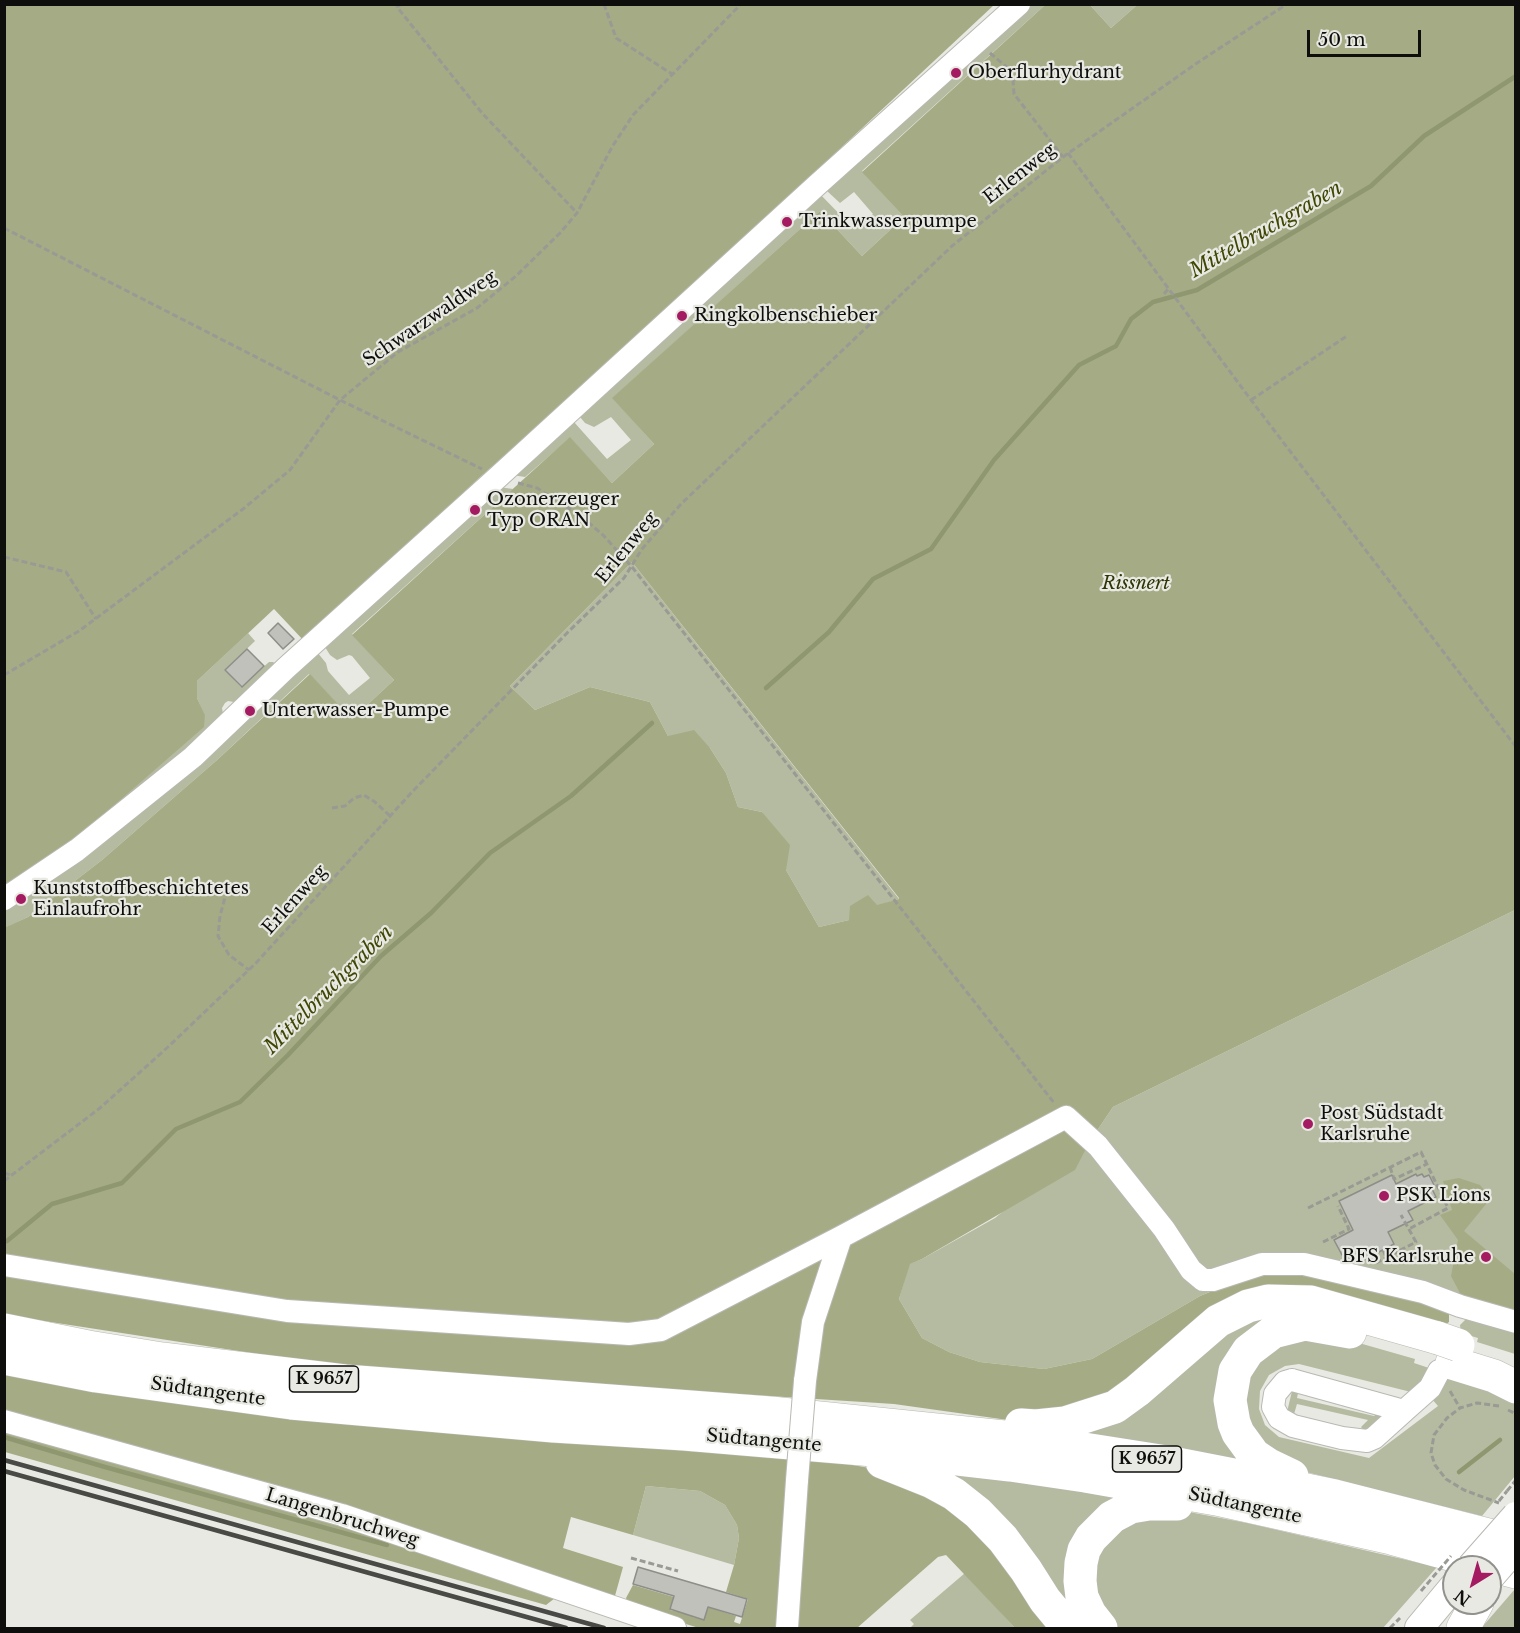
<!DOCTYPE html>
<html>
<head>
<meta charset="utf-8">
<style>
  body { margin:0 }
  #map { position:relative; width:1520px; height:1633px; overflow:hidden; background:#e8e9e2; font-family:"Libre Baskerville",serif }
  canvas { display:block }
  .frame { position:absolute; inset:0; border:6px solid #0e0f0c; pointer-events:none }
  .north { position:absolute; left:1442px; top:1555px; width:60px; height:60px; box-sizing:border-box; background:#e8e9e2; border:2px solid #91928c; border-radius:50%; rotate:217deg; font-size:16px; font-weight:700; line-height:24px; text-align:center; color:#0e0f0c }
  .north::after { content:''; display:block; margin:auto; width:21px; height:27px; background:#a51b61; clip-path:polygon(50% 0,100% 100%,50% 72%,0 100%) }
  .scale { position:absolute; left:1307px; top:30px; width:114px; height:27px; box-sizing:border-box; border:3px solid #0e0f0c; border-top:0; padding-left:8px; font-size:18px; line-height:21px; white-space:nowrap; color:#0e0f0c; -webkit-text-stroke:4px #e8e9e2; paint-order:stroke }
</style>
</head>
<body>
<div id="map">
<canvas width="1520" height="1633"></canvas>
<div class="frame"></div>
<div class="north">N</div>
<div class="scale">50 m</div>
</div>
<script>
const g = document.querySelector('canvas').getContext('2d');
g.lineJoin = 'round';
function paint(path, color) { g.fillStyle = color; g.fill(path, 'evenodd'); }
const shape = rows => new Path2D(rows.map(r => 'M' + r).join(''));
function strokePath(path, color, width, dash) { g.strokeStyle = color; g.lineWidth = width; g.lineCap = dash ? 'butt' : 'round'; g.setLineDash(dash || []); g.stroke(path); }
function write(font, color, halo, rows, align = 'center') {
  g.font = font + ' "Libre Baskerville",serif'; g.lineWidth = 4.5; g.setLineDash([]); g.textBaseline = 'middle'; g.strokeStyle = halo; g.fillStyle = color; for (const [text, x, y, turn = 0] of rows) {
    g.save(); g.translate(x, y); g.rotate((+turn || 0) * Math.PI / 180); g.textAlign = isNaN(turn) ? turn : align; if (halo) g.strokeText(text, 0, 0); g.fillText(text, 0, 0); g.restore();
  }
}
paint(shape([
  [1024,5,1045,5,862,171,904,217,862,256,820,211,613,398,654,444,612,483,570,438,525,477,506,474,574,422,607,459,631,440,611,417,594,427,585,423,580,417,817,191,854,229,873,214,854,192,840,203,827,191],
  [1090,5,1137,5,1111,28],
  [499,487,513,489,352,634,394,680,352,719,309,674,217,760,102,860,28,917,5,928,5,903,317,652,326,663,328,671,349,695,370,678,352,656,349,655,337,660,330,655,325,647],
  [632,562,899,899,877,906,849,920,819,927,786,870,762,812,738,807,726,773,710,748,668,736,650,702,590,687,535,710,510,686],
  [248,633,255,641,225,670,241,687,269,662,273,662,279,666,240,703,228,701,225,703,222,708,224,719,99,828,4,889,88,828,205,716,197,698,197,681],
  [1515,910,1515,1313,1231,1283,1200,1296,1092,1359,1044,1369,980,1362,949,1352,922,1338,899,1299,909,1264,922,1259,995,1218,1090,1141,1113,1107],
  [1259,1310,1351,1325,1242,1348,1250,1462,1080,1433],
  [1467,1318,1515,1327,1515,1354,1477,1342,1478,1338,1461,1333,1460,1325],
  [1345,1339,1415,1359,1414,1363,1429,1368,1415,1393,1299,1364,1285,1366,1269,1375,1260,1391,1259,1409,1265,1425,1279,1437,1369,1458,1438,1406,1431,1398,1449,1374,1515,1397,1515,1476,1482,1516,1298,1470,1277,1462,1237,1409,1258,1351,1274,1340],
  [1293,1387,1299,1388,1297,1398,1374,1416,1382,1409,1387,1415,1366,1433,1361,1427,1368,1420,1297,1404,1294,1414,1287,1412],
  [930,1470,1125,1496,1101,1515,1091,1628],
  [646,1486,700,1491,725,1505,737,1525,739,1538,734,1565,633,1535],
  [1168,1508,1247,1523,1437,1567,1383,1628,1111,1628,1089,1587,1103,1534],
  [965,1573,1015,1628,910,1628,914,1624,910,1620],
  [1515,1589,1515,1628,1481,1628,1483,1626]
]), '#b5bba0');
paint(shape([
  [4,5,994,5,635,340,479,478,305,642,274,609,197,681,197,698,205,715,204,727,88,828,5,889],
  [1045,5,1090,5,1111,28,1137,5,1515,5,1515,910,1113,1107,1090,1141,1075,1170,922,1259,910,1264,899,1299,922,1338,949,1352,980,1362,1044,1369,1092,1359,1200,1296,1264,1270,1294,1268,1426,1299,1449,1312,1449,1322,1442,1327,1288,1291,1129,1387,1015,1421,894,1404,489,1378,297,1360,5,1315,4,928,28,917,102,860,217,760,310,674,352,719,394,680,352,635,570,437,612,483,654,444,612,398,820,211,862,256,904,217,862,172],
  [632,562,899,898,899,899,877,905,868,895,850,906,849,920,819,927,786,870,790,845,762,812,738,807,726,773,710,748,694,730,668,736,650,702,590,687,535,710,510,686],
  [1459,1178,1480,1185,1491,1198,1464,1231,1515,1274,1515,1312,1462,1297,1451,1276,1458,1240,1440,1215,1452,1210,1443,1181],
  [4,1373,522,1439,829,1461,870,1468,950,1501,1057,1628,1015,1628,946,1555,938,1557,857,1628,699,1628,630,1607,626,1598,633,1585,674,1597,670,1610,683,1613,687,1600,693,1617,704,1620,708,1607,736,1616,734,1622,740,1624,748,1599,726,1592,734,1565,739,1538,737,1525,725,1505,700,1491,646,1486,633,1535,571,1517,563,1548,623,1567,613,1603,568,1588,546,1605,5,1452]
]), '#a5ac85');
strokePath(shape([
  [766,688,829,632,873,579,931,549,994,460,1079,365,1116,346,1131,319,1153,302,1197,290,1371,186,1424,136,1516,76],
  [7,1241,52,1204,122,1183,176,1129,240,1102,288,1055,381,956,431,913,490,853,571,796,652,723],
  [4,1437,105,1467,387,1545],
  [1459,1472,1500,1440]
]), '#8f9770', 4.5);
const building = shape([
  [278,623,294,639,283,649,268,633,278,623],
  [247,649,264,666,242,687,225,670,247,649],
  [1416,1174,1417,1176,1422,1174,1424,1177,1429,1175,1434,1185,1431,1187,1436,1197,1408,1211,1413,1220,1388,1232,1394,1244,1358,1263,1350,1261,1346,1253,1342,1255,1334,1240,1353,1230,1339,1201,1392,1175,1396,1184,1416,1174],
  [638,1567,747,1599,742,1617,708,1607,704,1620,670,1609,674,1596,633,1584,638,1567]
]);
paint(building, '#bfc1ba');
strokePath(building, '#8d8e88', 1.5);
const minor = shape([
  [4,899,77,850,193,757,286,668,498,477,817,185,1019,4],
  [4,1265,287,1311,629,1334,661,1330,841,1237,1066,1117,1098,1146,1164,1229,1191,1270,1203,1280,1213,1280,1262,1264,1304,1264,1423,1292,1460,1306,1516,1322],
  [1292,1380,1404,1411,1374,1438,1367,1441,1342,1438,1293,1426,1279,1418,1273,1407,1275,1394,1285,1382,1292,1380],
  [805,1381,813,1322,841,1237],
  [1404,1411,1430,1388,1439,1371],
  [4,1421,342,1515,675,1628],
  [787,1628,797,1480]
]);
const major = shape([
  [1419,1628,1454,1586]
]);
const highway = shape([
  [4,1330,88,1347,162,1359,345,1381,771,1413,1014,1438,1167,1462,1249,1478,1335,1496,1516,1542],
  [4,1358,96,1376,291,1403,553,1426,684,1434,897,1452,1010,1465,1085,1476,1216,1499,1391,1538,1516,1572],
  [1452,1363,1494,1376,1516,1387],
  [1021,1425,1036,1426,1065,1423,1115,1407,1137,1391,1218,1321,1248,1306,1268,1301,1311,1302,1438,1338],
  [882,1462,932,1482,954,1494,978,1513,1003,1539,1026,1570,1045,1600,1068,1628],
  [1292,1476,1269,1465,1254,1455,1238,1433,1234,1423,1230,1400,1235,1371,1248,1351,1273,1332,1305,1324,1350,1332],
  [1101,1628,1090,1614,1082,1597,1080,1581,1081,1563,1084,1550,1091,1538,1112,1517,1131,1507,1149,1504,1177,1504],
  [1463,1628,1477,1603]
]);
strokePath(minor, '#b8b9b2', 24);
strokePath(major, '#b8b9b2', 30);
strokePath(highway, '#b8b9b2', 34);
strokePath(shape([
  [402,4,397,7,482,113,577,213],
  [604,4,616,38,672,74],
  [990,53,1009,69,1013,79,1014,94,1063,157],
  [1068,153,1251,400,1516,747],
  [4,228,340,400,482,469],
  [1164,294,1168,289],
  [1251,400,1347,336],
  [518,483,537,488,581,516,603,535,632,567,1055,1104],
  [4,557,66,572,96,619],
  [4,675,79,631,243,509,290,470,340,400,398,352,477,308,516,276,560,233,577,213,612,147,633,115,741,4],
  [332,808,345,806,354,798,364,795,375,802,390,816],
  [227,890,220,916,218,936,229,955,249,970],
  [1390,1167,1394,1179,1427,1164],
  [4,1173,11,1175],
  [4,1181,100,1108,169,1046,255,964,412,792,568,632,624,578,642,549,681,504,952,246,1063,157,1197,63,1287,4],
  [1308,1208,1421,1152,1448,1208,1409,1229],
  [1323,1242,1349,1229,1338,1206],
  [1383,1250,1386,1257],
  [1376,1263,1416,1242,1401,1215],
  [1450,1391,1460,1408],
  [1499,1406,1477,1403,1460,1408,1447,1418,1434,1435,1431,1453,1435,1465,1446,1479,1464,1490,1499,1503],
  [1508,1410,1516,1414],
  [1507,1491,1516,1480],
  [631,1558,678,1571],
  [1390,1628,1400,1618]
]), '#999a94', 3, [6, 3]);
strokePath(minor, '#fff', 22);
strokePath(major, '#fff', 28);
strokePath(highway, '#fff', 33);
strokePath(shape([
  [4,1460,604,1628],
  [4,1471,566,1628]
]), '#494a46', 4.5);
const minorBridge = shape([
  [797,1480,805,1381]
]);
const majorBridge = shape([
  [1471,1567,1516,1516],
  [1490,1577,1516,1547]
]);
const highwayBridge = shape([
  [1438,1338,1458,1345]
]);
strokePath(minorBridge, '#b8b9b2', 24, []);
strokePath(majorBridge, '#b8b9b2', 30, []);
strokePath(highwayBridge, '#b8b9b2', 34, []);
strokePath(shape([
  [1499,1501,1507,1491],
  [1421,1591,1451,1556]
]), '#999a94', 3, [6, 3]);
strokePath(minorBridge, '#fff', 22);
strokePath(majorBridge, '#fff', 28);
strokePath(highwayBridge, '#fff', 33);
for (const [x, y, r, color] of [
  [956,73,6,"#a51b61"],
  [787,222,6,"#a51b61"],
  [682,316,6,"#a51b61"],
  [475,510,6,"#a51b61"],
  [250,711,6,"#a51b61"],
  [21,899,6,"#a51b61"],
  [1308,1124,6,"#a51b61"],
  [1384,1196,6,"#a51b61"],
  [1486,1257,6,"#a51b61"]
]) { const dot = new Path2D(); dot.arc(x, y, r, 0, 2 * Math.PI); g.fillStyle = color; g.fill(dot); strokePath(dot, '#e8e9e2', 2); }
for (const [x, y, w] of [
  [324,1379,69],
  [1147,1459,69]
]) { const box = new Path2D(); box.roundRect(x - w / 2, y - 13, w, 26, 4.5); g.fillStyle = '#e8e9e2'; g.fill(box); strokePath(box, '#0e0f0c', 1.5); }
write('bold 16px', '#0e0f0c', null, [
  ["K 9657",324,1379],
  ["K 9657",1147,1459]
]);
write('18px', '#0e0f0c', '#e8e9e2', [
  ["Oberflurhydrant",968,73],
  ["Trinkwasserpumpe",799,222],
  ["Ringkolbenschieber",694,316],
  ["Ozonerzeuger",487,500],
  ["Typ ORAN",487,521],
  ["Unterwasser-Pumpe",262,711],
  ["Kunststoffbeschichtetes",33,889],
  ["Einlaufrohr",33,910],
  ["Post Südstadt",1320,1114],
  ["Karlsruhe",1320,1135],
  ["PSK Lions",1396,1196],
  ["BFS Karlsruhe",1474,1257,"right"]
], 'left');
write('18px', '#0e0f0c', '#e8e9e2', [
  ["Erlenweg",1020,174,-38],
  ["Schwarzwaldweg",430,319,-34],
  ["Erlenweg",627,548,-51],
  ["Erlenweg",295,900,-48],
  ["Südtangente",208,1392,8],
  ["Südtangente",764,1441,5],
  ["Südtangente",1245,1506,12],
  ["Langenbruchweg",342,1518,17]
]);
write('italic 18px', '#2e3403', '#e8e9e2', [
  ["Rissnert",1136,584]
]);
write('italic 20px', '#404704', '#e8e9e2', [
  ["Mittelbruchgraben",1266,230,-30],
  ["Mittelbruchgraben",329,990,-45]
]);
</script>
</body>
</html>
